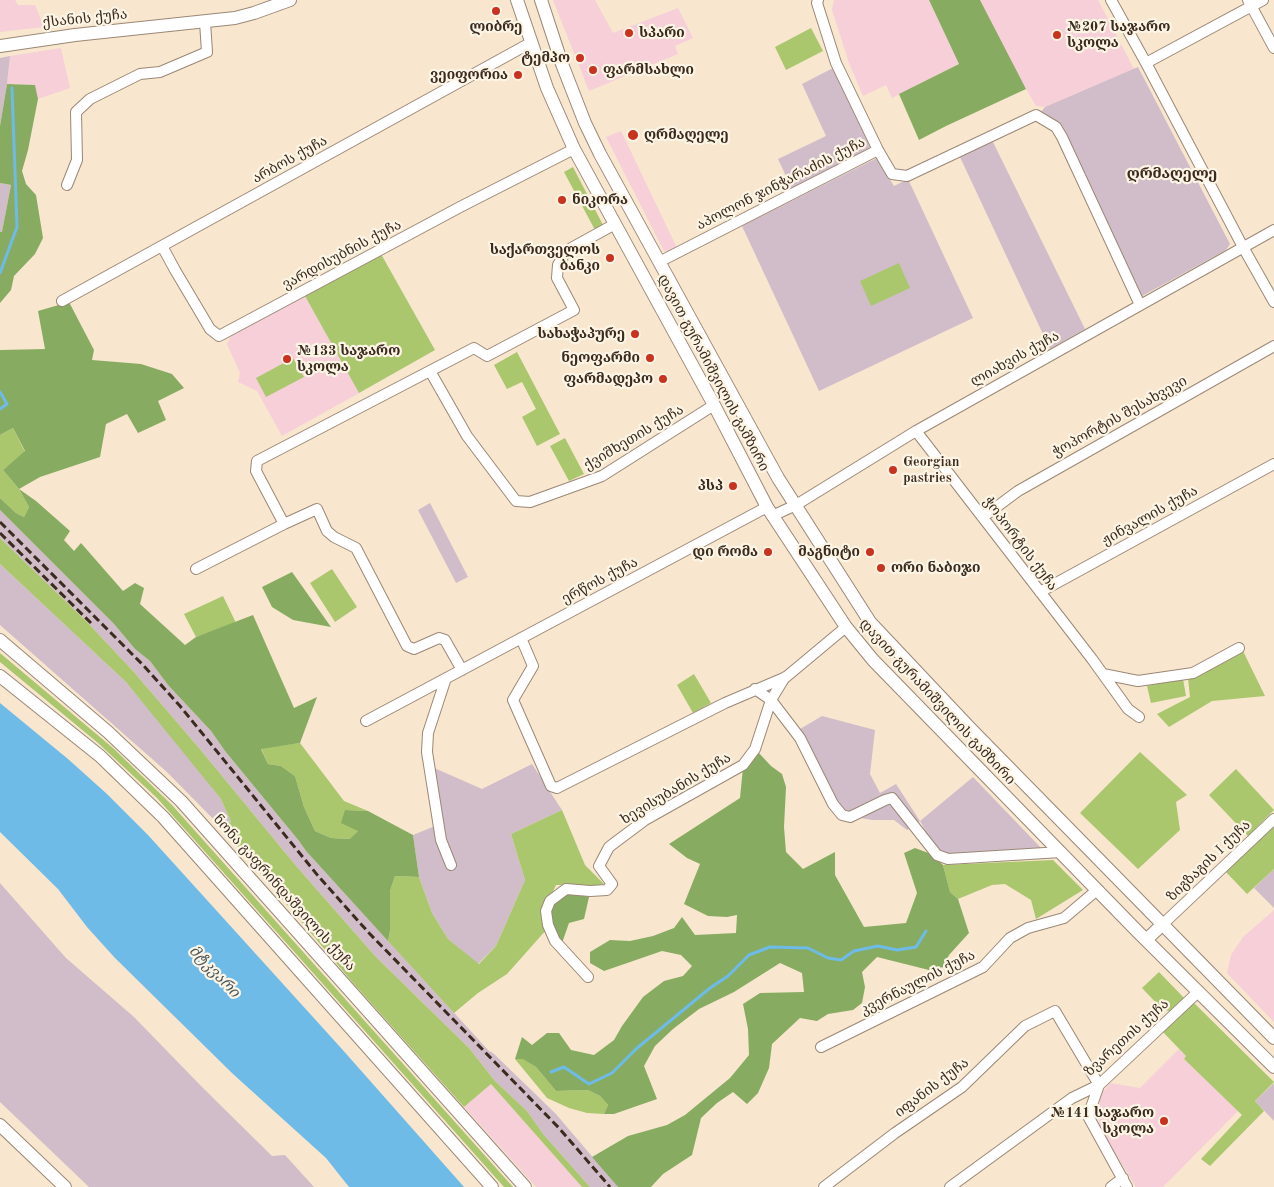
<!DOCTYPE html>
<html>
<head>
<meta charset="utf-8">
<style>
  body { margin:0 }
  canvas { display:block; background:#f8e6ce }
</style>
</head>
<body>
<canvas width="1274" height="1187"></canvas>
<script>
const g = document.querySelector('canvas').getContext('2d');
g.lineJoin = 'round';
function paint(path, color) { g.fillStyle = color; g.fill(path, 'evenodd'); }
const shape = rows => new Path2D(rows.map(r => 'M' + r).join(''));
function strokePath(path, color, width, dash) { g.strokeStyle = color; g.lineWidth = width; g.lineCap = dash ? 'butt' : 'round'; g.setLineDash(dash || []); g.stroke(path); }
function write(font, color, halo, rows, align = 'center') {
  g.font = font + ' "Old Standard TT","Noto Serif Georgian",serif'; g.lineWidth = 4.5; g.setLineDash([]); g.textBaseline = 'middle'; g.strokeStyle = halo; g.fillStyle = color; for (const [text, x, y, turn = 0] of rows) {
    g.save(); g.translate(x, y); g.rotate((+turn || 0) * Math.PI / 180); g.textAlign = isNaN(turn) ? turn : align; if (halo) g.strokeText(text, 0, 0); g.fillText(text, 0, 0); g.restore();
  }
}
paint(shape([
  [0,0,15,0,18,5,35,5,44,27,0,32],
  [553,0,595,0,613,33,678,8,693,38,675,46,678,54,589,91],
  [834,0,929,0,959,64,892,98,886,85,863,96,849,63,832,10],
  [980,0,1098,0,1134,69,1045,107,1036,106,1018,75],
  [61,48,70,88,38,99,35,85,7,84,10,56],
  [621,131,677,248,668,252,664,251,606,137],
  [305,296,359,393,282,436,257,391,238,382,240,373,227,344,231,336],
  [1274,910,1274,1022,1227,973,1231,955,1243,937],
  [1179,1049,1186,1056,1184,1059,1238,1111,1163,1187,1136,1187,1099,1127,1100,1096,1110,1083,1140,1088],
  [491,1084,582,1187,536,1187,464,1107]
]), '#f6cfd8');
paint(shape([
  [10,56,7,84,0,126,0,58],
  [1138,67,1230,244,1226,250,1133,301,1050,126,1036,118,1045,107],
  [833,68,872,144,870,149,792,189,778,159,826,136,802,84],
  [992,140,1085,329,1050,349,959,155],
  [877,158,894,186,908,179,973,318,819,391,742,226],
  [0,183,11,185,2,233,0,232],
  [430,503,468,577,456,583,418,510],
  [0,510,114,624,135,649,150,661,168,685,211,731,225,751,299,841,306,851,489,1051,493,1053,556,1114,618,1187,590,1187,544,1135,527,1111,495,1081,469,1048,376,957,297,867,199,748,133,671,87,622,0,538],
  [0,564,126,682,173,738,221,799,231,822,223,829,168,773,0,625],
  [822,716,875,730,870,774,880,793,896,784,920,821,973,777,1043,850,957,858,936,850,920,821,907,830,894,820,872,820,843,815,810,755,800,729],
  [532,764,562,810,511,834,525,880,496,946,478,964,448,939,432,913,419,877,413,835,435,826,432,767,482,789],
  [1274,869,1274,908,1254,888],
  [0,883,66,958,134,1017,203,1088,272,1156,285,1155,314,1187,89,1187,0,1102],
  [1274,1083,1274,1121,1255,1101]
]), '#d1bdca');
paint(shape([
  [811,28,823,51,786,70,775,47],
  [573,167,603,225,595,230,564,172],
  [381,254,435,350,359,393,305,296],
  [899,263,910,288,871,306,860,281],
  [517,352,560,434,537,446,522,417,536,409,522,382,507,389,494,365],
  [293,358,304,377,266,397,256,378],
  [13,428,25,452,3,470,19,489,29,507,24,517,16,513,0,498,0,435],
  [565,438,584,474,569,481,550,446],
  [0,538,87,622,133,671,199,748,297,867,376,957,469,1048,495,1081,527,1111,544,1135,590,1187,582,1187,491,1084,464,1107,353,983,223,829,231,822,221,799,126,682,0,564],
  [332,569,357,607,335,622,310,583],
  [223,596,236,623,196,637,184,614],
  [1243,651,1265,696,1212,701,1169,727,1157,714,1190,697,1188,678],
  [0,653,113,748,172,805,513,1187,504,1187,157,798,98,743,0,662],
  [694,674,711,703,693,713,677,685],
  [1183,679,1186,696,1151,703,1147,686],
  [300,743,344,801,368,811,345,810,358,831,351,839,331,838,315,831,304,807,295,776,281,766,268,764,261,748],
  [1140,752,1187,795,1176,802,1180,830,1138,869,1080,813],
  [1236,769,1274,810,1248,836,1209,795],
  [562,810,585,865,604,884,598,885,556,885,544,911,547,929,507,974,478,993,454,1013,388,941,390,931,390,891,395,876,419,877,432,913,448,939,479,964,496,946,525,880,511,834],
  [1274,825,1274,869,1247,894,1224,870],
  [1053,860,1083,890,1036,919,1031,900,1005,884,992,885,958,899,950,892,943,865],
  [1159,972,1186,1000,1172,1012,1162,1009,1142,988],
  [1193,1002,1274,1082,1255,1101,1264,1111,1210,1166,1201,1159,1242,1115,1184,1059,1186,1056,1162,1031],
  [523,1058,536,1067,556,1091,588,1090,600,1096,608,1105,604,1114,587,1113,569,1108,547,1098,515,1059]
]), '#aac76e');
paint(shape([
  [929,0,980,0,1026,89,946,126,919,140,899,94,959,64],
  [7,84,35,85,38,99,28,150,22,171,26,184,36,195,43,238,35,254,14,276,11,290,0,303,0,232,2,232,11,185,0,183,0,126],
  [69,302,94,350,92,360,141,364,172,374,184,388,158,401,166,420,138,433,127,414,106,424,100,457,40,477,19,489,36,501,70,531,64,540,74,551,81,543,123,591,135,583,144,588,140,604,185,645,196,637,253,615,294,708,317,697,300,743,261,749,268,764,281,766,295,776,304,807,315,831,331,838,350,839,358,831,341,823,345,810,368,811,413,835,419,877,395,876,390,891,390,931,388,941,306,851,299,841,225,751,211,731,168,685,150,661,135,649,114,624,0,510,0,498,16,513,24,517,29,507,19,489,3,470,25,451,13,428,0,435,0,350,45,349,38,311],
  [292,572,331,627,293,620,272,607,262,587],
  [758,752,771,766,782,774,786,787,784,827,786,852,803,869,835,852,835,875,864,927,906,923,917,893,904,853,915,848,931,854,943,865,950,892,958,899,969,933,949,955,944,967,929,970,877,957,862,972,865,987,862,1003,853,1010,828,1014,817,1021,800,1018,772,1044,769,1068,758,1093,747,1104,733,1092,717,1103,701,1118,692,1155,663,1174,651,1187,618,1187,592,1157,628,1136,667,1125,685,1115,730,1078,749,1055,748,1029,743,1004,760,993,804,992,802,973,780,963,734,992,699,1009,673,1029,655,1046,644,1066,657,1099,614,1114,604,1114,608,1105,600,1096,588,1090,556,1091,536,1067,523,1059,515,1059,522,1037,532,1045,547,1033,559,1033,571,1050,594,1055,614,1040,622,1026,643,997,664,981,683,976,692,966,681,955,662,951,604,971,590,963,590,952,610,940,630,941,653,936,674,928,682,917,695,935,736,933,737,915,727,917,708,916,684,904,700,864,687,858,669,844,740,798,743,767,753,761],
  [567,892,589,897,584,919,569,923,562,943,552,928,550,913,554,902]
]), '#87ac61');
paint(shape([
  [0,703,68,759,107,794,148,835,341,1048,464,1187,349,1187,326,1158,233,1074,115,958,87,927,58,889,0,832]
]), '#6ebbe7');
strokePath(shape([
  [0,273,17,227,12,88],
  [0,392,7,404,0,409],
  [551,1072,564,1067,589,1084,612,1073,636,1049,710,988,728,976,749,955,770,947,808,948,828,958,841,960,854,951,878,946,897,950,916,947,926,931]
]), '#6ebbe7', 3);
const minor = shape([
  [818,0,817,3,836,63,878,150,892,174,907,176,1036,115,1056,127,1062,137,1140,305],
  [1111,0,1146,63,1243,247,1274,302],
  [1248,0,1274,48],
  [1146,63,1263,0],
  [67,185,77,160,76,112,90,99,140,74,160,72,207,52,205,22],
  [162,246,175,270,210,329,219,336,462,206,574,149],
  [659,262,878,150],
  [62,301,532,42],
  [430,371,467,436,516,501,530,502,602,476,714,405],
  [916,431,1092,659,1128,709,1139,717],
  [772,516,796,505,916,431,1274,230],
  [983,517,1018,491,1274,346],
  [284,524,256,471,257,461,474,348,487,356,574,310,557,278,558,265,566,251,615,224],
  [196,569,284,524,317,509,327,531,334,537,356,548,407,646,414,649,439,638,445,640,462,670],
  [1040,592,1274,464],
  [521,638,533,666,513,700,551,786,557,788,725,703,786,677,846,627],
  [1103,674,1138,681,1193,673,1239,648],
  [446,678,428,733,427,752,441,840,451,865],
  [755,689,771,700,800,738,833,804,842,815,850,817,885,800,892,798,937,855,948,859,1061,852],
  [366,721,767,507],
  [1163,924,1274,819],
  [588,977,555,941,548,925,546,911,550,901,566,889,590,891,607,890,612,884,599,866,609,847,645,820,743,765,755,749,771,700,785,677],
  [821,1047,983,967,1010,938,1028,928,1064,918,1097,890],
  [824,1187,895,1133,962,1087,1025,1026,1055,1011,1099,1085,1088,1116,1127,1187],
  [950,1187,1072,1098,1099,1085,1198,992],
  [1111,1187,1123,1178]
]);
const major = shape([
  [517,0,547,88,574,149,714,405,767,507,846,627,873,660,1137,931,1274,1067],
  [541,0,562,64,585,123,600,154,778,478,870,622,970,728,1274,1038],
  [0,46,75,35,235,18,254,13,290,0],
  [0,640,108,732,181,801,525,1187],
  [0,676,100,756,163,817,492,1187],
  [1146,940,1163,924],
  [0,1125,65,1187]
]);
strokePath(minor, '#9a8876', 12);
strokePath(major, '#9a8876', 14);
strokePath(minor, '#fff', 10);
strokePath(major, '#fff', 12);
strokePath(shape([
  [0,522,143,665,180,706,319,877,369,933,559,1128,610,1187],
  [0,533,92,624]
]), '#3b2a1e', 3, [8, 4]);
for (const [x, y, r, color] of [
  [496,11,5,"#c8321e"],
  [629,33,5,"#c8321e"],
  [1057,35,5,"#c8321e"],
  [580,58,5,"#c8321e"],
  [593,70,5,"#c8321e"],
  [518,75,5,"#c8321e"],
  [633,135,6,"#c8321e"],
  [562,200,5,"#c8321e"],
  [610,258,5,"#c8321e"],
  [635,334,5,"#c8321e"],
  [650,358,5,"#c8321e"],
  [287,359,5,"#c8321e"],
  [663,379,5,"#c8321e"],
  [893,470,5,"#c8321e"],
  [733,486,5,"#c8321e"],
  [768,552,5,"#c8321e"],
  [870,552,5,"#c8321e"],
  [881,568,5,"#c8321e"],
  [1164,1121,5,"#c8321e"]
]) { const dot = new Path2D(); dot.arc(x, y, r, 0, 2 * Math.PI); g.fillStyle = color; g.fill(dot); strokePath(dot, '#fcf5e5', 2); }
write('14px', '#3b2a1e', '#fcf5e5', [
  ["ქსანის ქუჩა",85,19,-6],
  ["არბოს ქუჩა",290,160,-29],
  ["აპოლონ ჯინჭარაძის ქუჩა",781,184,-27],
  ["ვარდისუბნის ქუჩა",342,255,-28],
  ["ლიახვის ქუჩა",1015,359,-29],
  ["დავით გურამიშვილის გამზირი",713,373,62],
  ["ჭოპორტის შესახვევი",1120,417,-29],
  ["ქვიშხეთის ქუჩა",634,438,-31],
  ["ჟინვალის ქუჩა",1150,516,-29],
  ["ჭოპორტის ქუჩა",1020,544,53],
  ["ერწოს ქუჩა",600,581,-28],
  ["დავით გურამიშვილის გამზირი",937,702,47],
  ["ხევისუბანის ქუჩა",676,789,-31],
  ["ზიგზაგის I ქუჩა",1209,861,-44],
  ["ნონა გაფრინდაშვილის ქუჩა",284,893,48],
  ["კვერნაულის ქუჩა",918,983,-27],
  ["ზვარეთის ქუჩა",1127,1038,-42],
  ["იფანის ქუჩა",932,1088,-37]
]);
write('bold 14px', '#3b2a1e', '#fcf5e5', [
  ["ლიბრე",496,27,"center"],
  ["№207 საჯარო",1067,27,"left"],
  ["სკოლა",1067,43,"left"],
  ["სპარი",639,33,"left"],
  ["ტემპო",570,58],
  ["ფარმსახლი",603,70,"left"],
  ["ვეიფორია",508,75],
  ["ღრმაღელე",644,135,"left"],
  ["ნიკორა",572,200,"left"],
  ["საქართველოს",600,250],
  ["ბანკი",600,266],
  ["სახაჭაპურე",625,334],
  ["№133 საჯარო",297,351,"left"],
  ["სკოლა",297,367,"left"],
  ["ნეოფარმი",640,358],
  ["ფარმადეპო",653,379],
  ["Georgian",903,462,"left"],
  ["pastries",903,478,"left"],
  ["პსპ",723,486],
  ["დი რომა",758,552],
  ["მაგნიტი",860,552],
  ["ორი ნაბიჯი",891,568,"left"],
  ["№141 საჯარო",1154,1113],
  ["სკოლა",1154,1129]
], 'right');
write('bold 15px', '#3b2a1e', '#fcf5e5', [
  ["ღრმაღელე",1172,174]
]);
write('italic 15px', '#4a565a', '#fcf5e5', [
  ["მტკვარი",214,972,46]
]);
</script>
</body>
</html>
